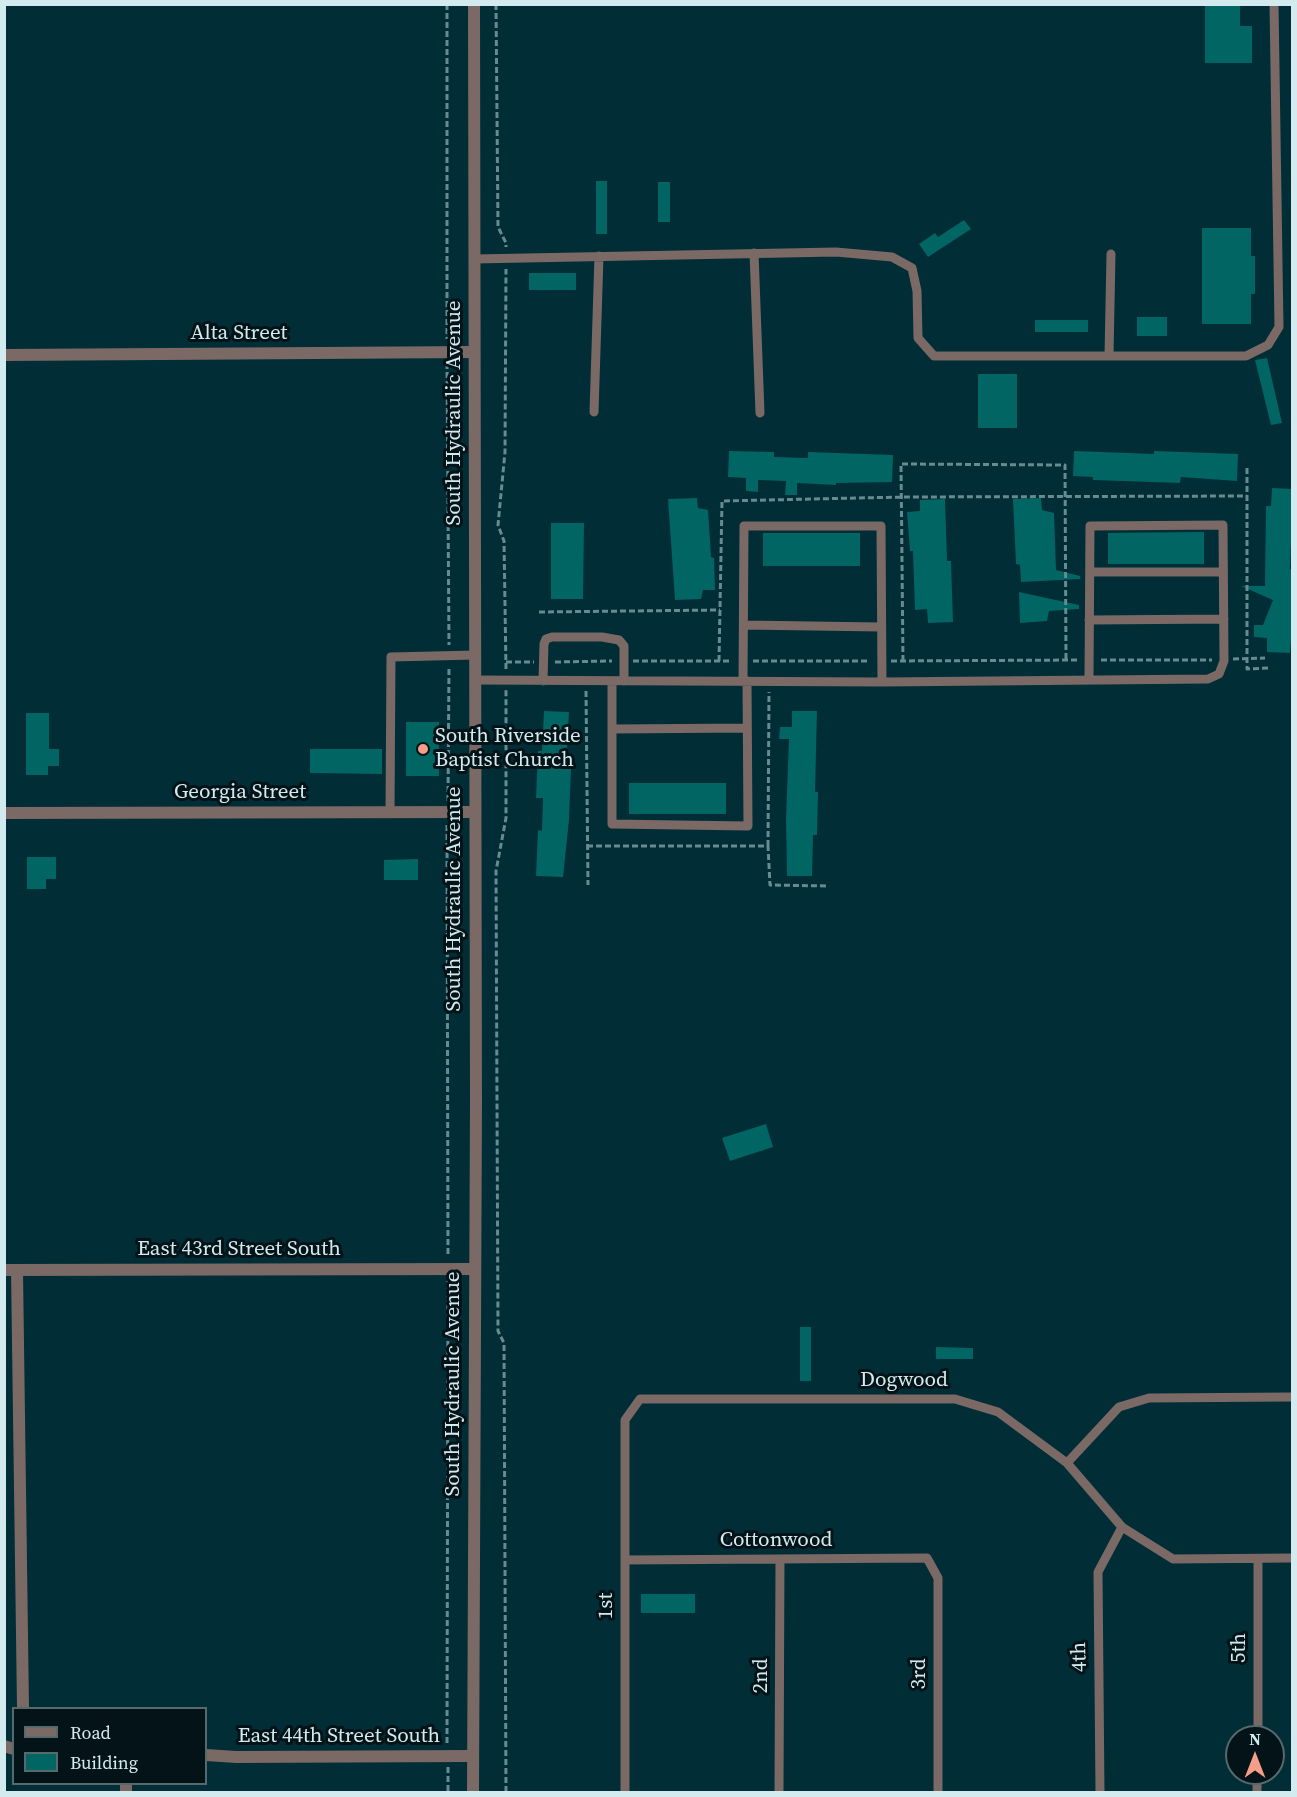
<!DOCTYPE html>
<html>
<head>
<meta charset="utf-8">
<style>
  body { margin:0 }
  #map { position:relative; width:1297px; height:1797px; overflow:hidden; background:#002d36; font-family:"Source Serif 4",serif }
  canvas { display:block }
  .frame { position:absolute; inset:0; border:6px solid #d3eaef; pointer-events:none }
  .legend { position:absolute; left:12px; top:1707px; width:195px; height:78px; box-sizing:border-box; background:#031317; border:2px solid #56696d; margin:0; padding:8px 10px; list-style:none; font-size:18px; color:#d3eaef }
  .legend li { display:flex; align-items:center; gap:12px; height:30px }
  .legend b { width:30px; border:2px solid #56696d }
  .north { position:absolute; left:1225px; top:1725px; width:60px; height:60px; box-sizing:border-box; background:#031317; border:2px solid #56696d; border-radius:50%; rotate:0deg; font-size:16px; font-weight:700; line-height:24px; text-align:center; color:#d3eaef }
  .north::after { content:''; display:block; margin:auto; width:21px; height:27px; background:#f49e89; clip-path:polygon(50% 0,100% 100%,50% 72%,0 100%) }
</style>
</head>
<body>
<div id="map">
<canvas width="1297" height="1797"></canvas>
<div class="frame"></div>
<ul class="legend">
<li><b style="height:8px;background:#7a6965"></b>Road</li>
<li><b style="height:16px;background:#016564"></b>Building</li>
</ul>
<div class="north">N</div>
</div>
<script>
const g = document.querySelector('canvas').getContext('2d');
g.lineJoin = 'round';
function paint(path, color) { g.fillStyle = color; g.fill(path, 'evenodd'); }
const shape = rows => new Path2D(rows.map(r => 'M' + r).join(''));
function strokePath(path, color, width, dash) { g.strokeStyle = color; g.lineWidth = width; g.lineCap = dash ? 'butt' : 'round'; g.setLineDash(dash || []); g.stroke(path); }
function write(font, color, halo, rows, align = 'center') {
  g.font = font + ' "Source Serif 4",serif'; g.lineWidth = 6; g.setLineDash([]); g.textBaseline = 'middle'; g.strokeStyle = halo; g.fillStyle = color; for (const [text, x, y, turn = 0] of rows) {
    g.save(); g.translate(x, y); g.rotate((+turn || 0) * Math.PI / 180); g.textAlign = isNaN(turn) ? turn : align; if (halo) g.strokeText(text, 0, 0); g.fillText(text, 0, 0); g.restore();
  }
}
paint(shape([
  [1205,4,1240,4,1240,26,1252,26,1252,63,1205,63],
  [596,181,607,181,607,234,596,234],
  [658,182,670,182,670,222,658,222],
  [964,220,971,229,928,257,919,244,935,233,938,237],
  [1202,228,1251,228,1251,256,1255,256,1255,294,1251,294,1251,324,1202,324],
  [529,273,576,273,576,290,529,290],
  [1137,317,1167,317,1167,336,1137,336],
  [1035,320,1088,320,1088,332,1035,332],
  [1267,358,1282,423,1271,425,1255,360],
  [978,374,1017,374,1017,428,978,428],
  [729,451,774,452,774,457,808,458,808,452,893,455,892,482,836,483,836,485,797,483,797,495,785,495,786,481,758,480,758,492,746,491,746,478,728,477],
  [1074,451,1154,454,1154,451,1238,454,1237,481,1181,477,1180,483,1093,480,1093,477,1073,476],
  [1272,488,1293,489,1290,569,1293,570,1293,612,1290,653,1267,652,1267,638,1254,637,1254,625,1263,625,1273,600,1241,586,1265,586,1266,506,1271,506],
  [697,498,698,508,708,510,711,557,714,558,715,590,703,590,701,599,675,600,668,499],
  [1041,498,1042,510,1054,513,1056,570,1080,576,1080,579,1021,582,1020,565,1016,564,1013,499],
  [945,499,947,561,951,561,953,622,928,623,927,609,915,610,913,551,910,551,907,512,920,511,920,500],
  [551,523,584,523,583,599,551,599],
  [1204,532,1204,564,1108,564,1108,533],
  [763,533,860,533,860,566,763,566],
  [1019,592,1079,605,1079,609,1049,611,1047,621,1020,623],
  [544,711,569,712,566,769,571,769,569,820,563,877,536,876,538,830,542,831,543,798,536,798,538,751,542,751],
  [792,711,817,711,815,792,818,792,817,835,813,835,812,876,787,876,786,819,789,739,779,739,780,727,792,727],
  [26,713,49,713,49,749,59,749,59,766,48,766,48,775,26,775],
  [406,722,439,722,439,776,406,776],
  [310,749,382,749,382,774,310,773],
  [629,783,726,783,726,814,629,814],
  [27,857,56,857,56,879,46,879,46,889,27,889],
  [418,859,418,880,384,880,384,860],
  [766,1124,773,1147,730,1161,722,1138],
  [800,1327,811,1327,811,1381,800,1381],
  [936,1347,973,1348,973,1359,936,1359],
  [641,1594,695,1594,695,1613,641,1613]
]), '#016564');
strokePath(shape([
  [447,4,447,339],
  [496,4,498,227,506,243,506,247],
  [447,363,449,645],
  [1247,468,1247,669,1268,668],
  [539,612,720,610],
  [1233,659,1265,658],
  [1101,660,1212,660],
  [633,661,732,661],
  [719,661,722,501,903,497,1247,496],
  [753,661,870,661],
  [891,661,1077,660],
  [903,661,901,464,1065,465,1066,660],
  [506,662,534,662],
  [555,662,612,661],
  [506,669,504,541,498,525,505,452,506,269],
  [586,691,588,885],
  [448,801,449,666],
  [447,825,448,1257],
  [587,846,768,846,770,885,829,886],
  [768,846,769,692],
  [447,1743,448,1281],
  [448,1767,448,1792],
  [506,1792,504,1343,498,1331,496,871,506,818,506,690]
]), '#688a91', 3, [6, 3]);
strokePath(shape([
  [754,253,760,413],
  [474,259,836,252,892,257,912,268,917,291,918,338,934,356,1246,356,1268,345,1279,327,1274,4],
  [1109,356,1111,254],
  [594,412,599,256],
  [1090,572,1223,572],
  [1089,620,1224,619],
  [744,625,881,627],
  [475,680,882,682,1208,679,1219,674,1224,661,1223,525,1090,526,1089,678],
  [543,681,544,644,546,639,552,637,602,637,619,640,624,646,624,681],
  [612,681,612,824,748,826,747,681],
  [743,681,744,526,881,526,882,682],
  [612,729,747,728],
  [390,812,391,657,475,655],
  [1067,1463,1122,1527,1173,1559,1292,1558],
  [625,1560,927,1558,938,1578,938,1792],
  [1258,1737,1258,1559],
  [625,1792,625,1420,640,1399,955,1399,998,1412,1067,1463,1119,1407,1149,1398,1292,1397],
  [779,1792,780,1559],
  [1100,1792,1098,1572,1122,1527],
  [1257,1792,1257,1773]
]), '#7a6965', 9);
strokePath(shape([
  [4,355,474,352],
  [4,813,475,812],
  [4,1270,474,1269],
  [17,1270,23,1708],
  [4,1746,14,1749],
  [206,1755,236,1757,473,1756],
  [126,1792,126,1784]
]), '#7a6965', 12);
strokePath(shape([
  [473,1792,476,1101,474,4]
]), '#7a6965', 12);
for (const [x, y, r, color] of [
  [423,749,6,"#f49e89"]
]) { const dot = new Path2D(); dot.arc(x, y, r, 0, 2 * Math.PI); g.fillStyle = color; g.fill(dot); strokePath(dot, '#031317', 2); }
write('21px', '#d3eaef', '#031317', [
  ["Alta Street",239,334],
  ["South Hydraulic Avenue",455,413,-90],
  ["Georgia Street",240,793],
  ["South Hydraulic Avenue",455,899,-90],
  ["East 43rd Street South",239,1250],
  ["Dogwood",904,1381],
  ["South Hydraulic Avenue",454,1384,-90],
  ["Cottonwood",776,1541],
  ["1st",607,1606,-90],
  ["5th",1240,1648,-90],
  ["4th",1080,1657,-91],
  ["3rd",920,1674,-90],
  ["2nd",762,1676,-90],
  ["East 44th Street South",339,1737]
]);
write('21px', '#d3eaef', '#031317', [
  ["South Riverside",435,737],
  ["Baptist Church",435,761]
], 'left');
</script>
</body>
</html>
